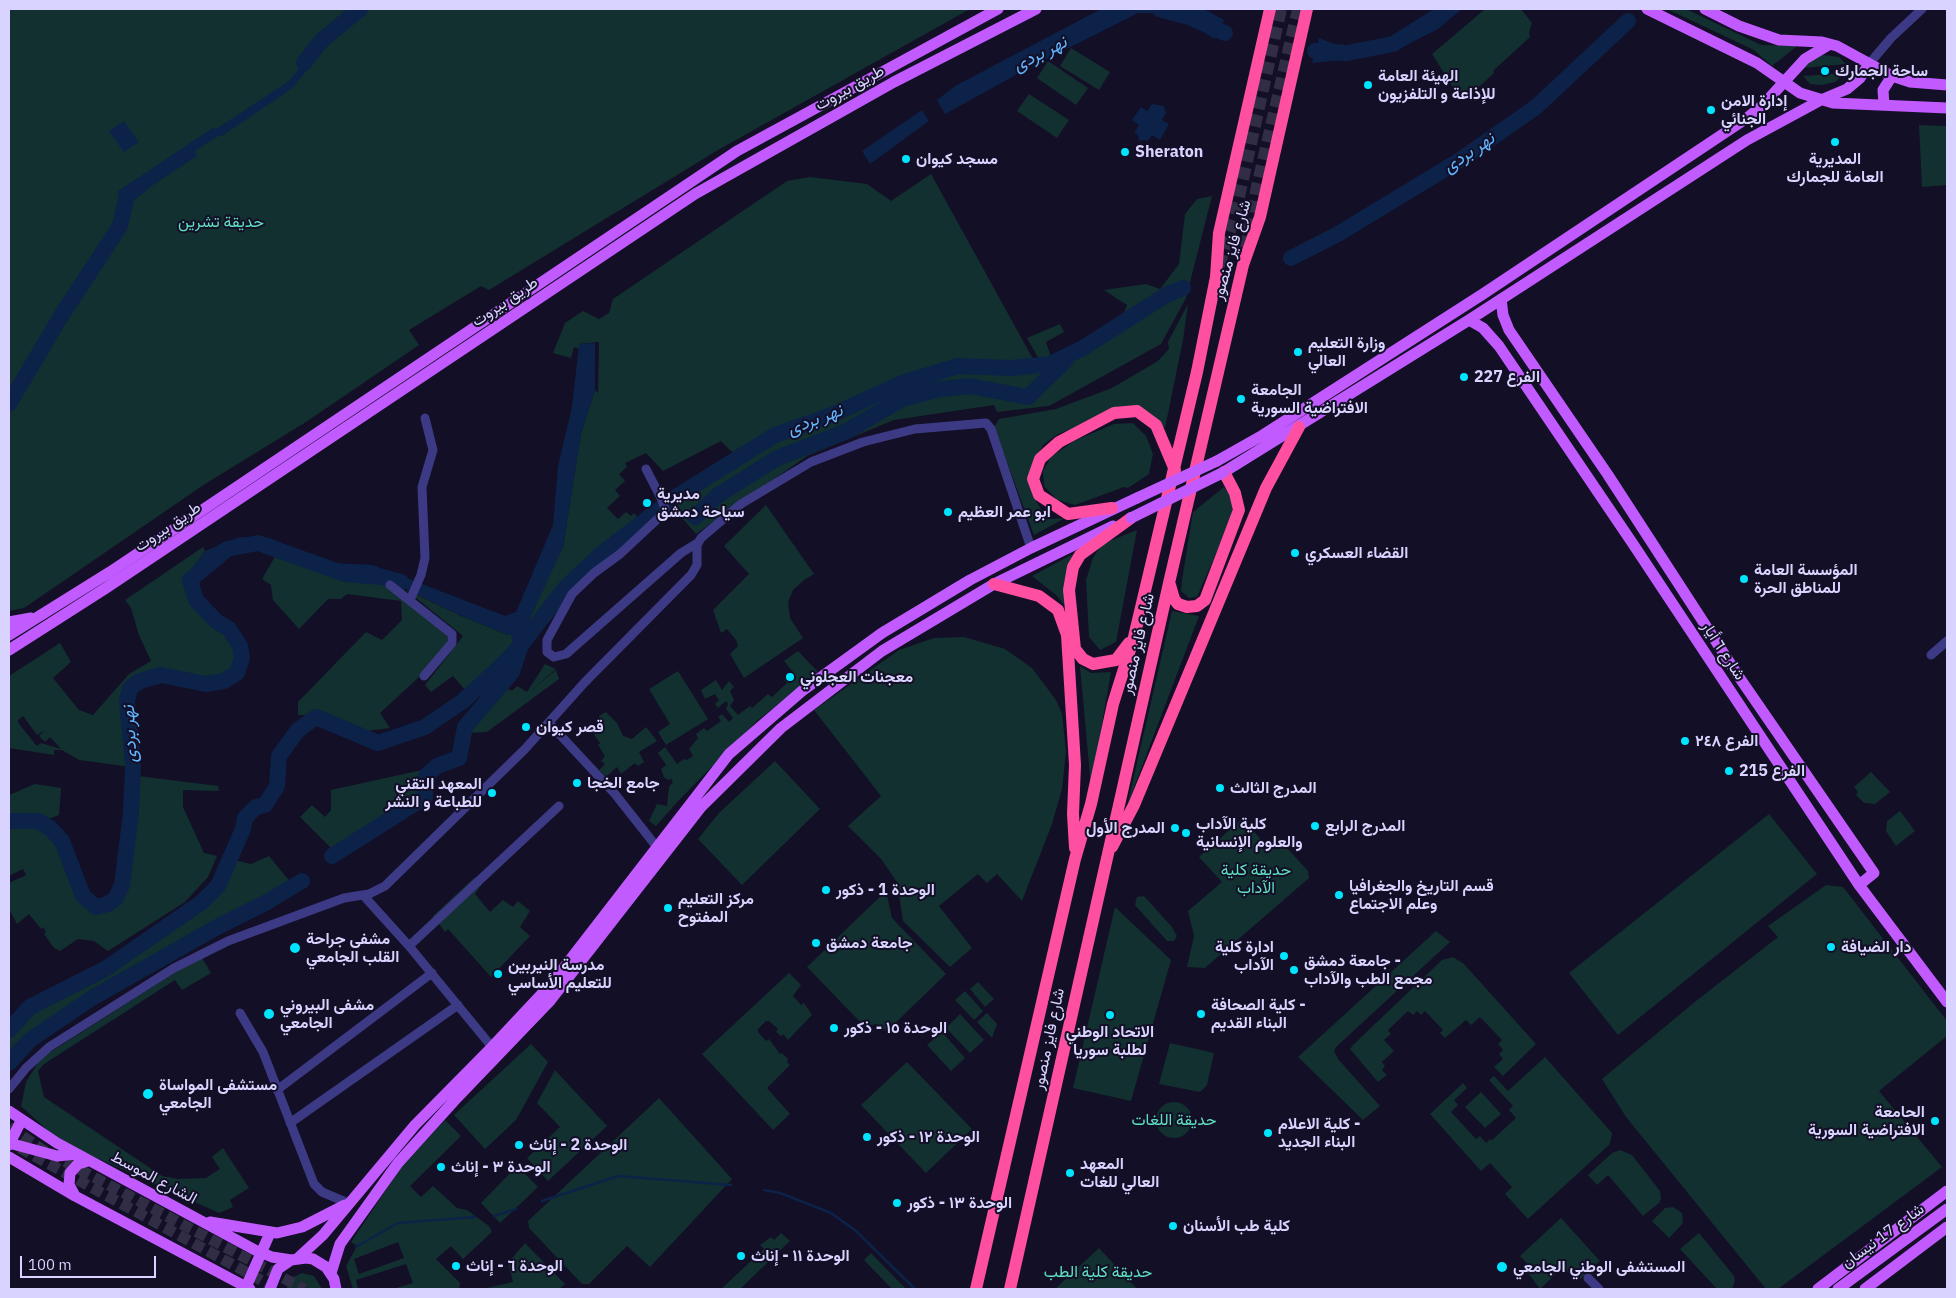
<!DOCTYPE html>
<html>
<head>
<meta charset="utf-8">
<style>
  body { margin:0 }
  #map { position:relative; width:1956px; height:1298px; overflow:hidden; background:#130f26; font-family:"IBM Plex Sans",sans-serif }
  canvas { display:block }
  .frame { position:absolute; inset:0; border:10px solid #d9d4ff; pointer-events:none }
  .scale { position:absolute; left:20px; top:1256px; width:136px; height:22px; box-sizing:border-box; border:2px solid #d9d4ff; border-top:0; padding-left:6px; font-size:15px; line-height:18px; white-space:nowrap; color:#d9d4ff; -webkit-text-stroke:4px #130f26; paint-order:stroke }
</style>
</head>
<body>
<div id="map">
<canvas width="1956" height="1298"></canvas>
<div class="frame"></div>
<div class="scale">100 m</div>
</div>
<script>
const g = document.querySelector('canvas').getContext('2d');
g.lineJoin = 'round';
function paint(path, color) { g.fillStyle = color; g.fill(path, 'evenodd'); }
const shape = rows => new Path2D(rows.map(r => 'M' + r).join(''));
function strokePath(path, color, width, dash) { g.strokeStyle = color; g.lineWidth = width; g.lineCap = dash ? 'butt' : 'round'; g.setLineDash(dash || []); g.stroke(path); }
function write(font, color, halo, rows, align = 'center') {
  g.font = font + ' "IBM Plex Sans",Vazirmatn,sans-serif'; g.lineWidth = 4; g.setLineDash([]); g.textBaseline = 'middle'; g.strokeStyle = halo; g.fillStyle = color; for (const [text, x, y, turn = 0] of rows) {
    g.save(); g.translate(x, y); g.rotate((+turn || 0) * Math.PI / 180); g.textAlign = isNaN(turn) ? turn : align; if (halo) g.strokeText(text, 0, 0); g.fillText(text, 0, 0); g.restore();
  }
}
paint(shape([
  [9,9,970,9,718,150,489,290,481,286,409,330,419,345,306,422,205,484,24,608,9,611],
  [1485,9,1521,9,1532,23,1529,33,1530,37,1493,71,1494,73,1469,96,1459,97,1432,54],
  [1667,9,1686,9,1761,45,1797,46,1772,66,1754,50],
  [1071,48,1110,72,1099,90,1060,66],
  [1823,55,1839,57,1846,64,1803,68,1811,61],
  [1048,61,1088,88,1076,105,1037,78],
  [1846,73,1835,82,1822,85,1810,84,1803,76],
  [1029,94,1069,120,1057,138,1017,111],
  [1919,125,1947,126,1947,185,1922,187],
  [931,174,1033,359,1000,365,966,363,910,375,834,409,789,425,732,452,721,441,663,471,646,453,625,463,627,467,619,474,625,481,615,490,620,496,607,508,618,519,626,512,631,516,634,513,642,522,605,547,561,583,530,628,467,692,453,676,431,692,425,685,463,636,405,589,459,615,508,635,563,547,581,433,595,390,598,393,599,342,579,344,579,349,574,347,571,358,553,353,565,323,583,311,599,319,609,313,613,299,787,181,810,177,867,184,891,201],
  [1212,196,1186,298,1161,344,1049,406,997,412,994,405,894,420,807,456,696,534,670,504,749,455,780,439,887,394,958,370,1015,374,1044,368,1027,338,1060,324,1064,332,1046,342,1054,366,1115,333,1127,305,1104,290,1146,284,1160,289,1179,264,1185,214,1197,199],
  [1188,304,1183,340,1165,428,1141,411,1084,424,1058,434,1043,445,1031,470,1033,496,1047,519,1065,518,1034,535,994,427,999,419,1056,409,1112,388,1158,361,1169,349,1168,342],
  [1133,423,1146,436,1153,454,1149,474,1128,488,1124,487,1075,505,1057,500,1044,486,1043,471,1051,457,1074,441,1114,424],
  [1224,487,1233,498,1232,517,1197,597,1189,598,1181,591,1182,580,1193,512],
  [766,505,814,574,804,580,793,590,788,602,790,618,803,638,744,678,730,654,738,646,736,640,727,629,721,633,713,610,749,574,724,546],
  [1137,530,1116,642,1100,650,1089,637,1086,580,1093,558,1102,544],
  [203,547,205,551,187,576,196,600,216,621,229,629,240,646,242,658,237,673,224,681,206,684,161,675,159,672,128,685,122,692,131,767,79,760,62,750,54,750,54,755,9,748,9,676,60,643,71,662,53,678,79,710,93,715,129,674,151,661,139,635,131,608,125,600],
  [23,716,37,735,45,730,39,736,45,742,50,737,61,749,41,743,37,746,19,724,18,720],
  [277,553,345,577,388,582,447,632,447,647,418,678,380,713,390,728,367,731,317,715,298,715,298,702,366,632,382,640,402,620,401,601,347,594,341,599,328,599,299,629,273,600,271,585,262,579],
  [1073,554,1065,580,1066,607,1056,595,1032,576],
  [1172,611,1199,616,1127,806],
  [964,637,1005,649,1032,668,1056,700,1062,714,1066,751,1062,789,1052,824,1022,901,997,874,987,883,978,874,939,906,972,948,950,967,903,921,897,882,881,859,848,826,881,796,814,710,899,650,934,638],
  [798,651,818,672,757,721,679,800,656,826,649,821,657,804,667,806,669,787,673,782,671,779,668,780,664,777,661,769,666,765,658,753,665,747,677,764,684,759,687,760,693,756,689,749,698,738,696,734,704,728,707,731,721,721,718,717,722,714,729,722,733,718,726,709,728,704,726,701,718,708,715,704,719,700,715,694,705,699,701,690,716,680,722,690,729,681,734,687,730,691,734,700,730,706,738,715,750,706,752,708,768,694,772,697,787,683,784,680,793,672,784,661],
  [545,664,556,669,528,693,556,670,559,679,487,732,467,733,468,728,503,689,507,688,512,691,517,686,527,692],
  [1080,666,1091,673,1111,672,1091,787],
  [678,671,708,719,666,745,658,732,670,724,649,689],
  [606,712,617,723,623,736,632,739,646,727,657,741,639,752,644,762,638,766,635,763,621,774,617,767,606,777,599,770,605,764,601,761,605,756,598,745,600,743,593,733,602,723,599,716],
  [775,761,820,809,742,885,698,839,719,813],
  [431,768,424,776,423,796,335,852,300,817,312,805,325,817,331,810,331,790],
  [1871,772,1890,792,1875,804,1864,803,1856,795,1858,792,1854,787],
  [138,776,218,786,219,791,183,790,183,807,204,853,217,856,208,877,185,902,108,951,94,941,78,939,60,951,54,948,44,934,46,932,43,927,41,929,29,914,17,924,9,909,9,883,26,875,23,869,9,876,9,795,35,784,61,788,59,815,38,823,51,831,60,844,75,888,83,900,91,907,103,911,122,903,129,880],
  [1900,811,1915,831,1896,846,1886,831,1887,821],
  [1769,814,1817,874,1618,1035,1569,973],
  [1243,818,1266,846,1278,838,1308,871,1309,878,1205,968,1187,967,1194,936,1188,911,1222,882,1199,857],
  [269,856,292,884,216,922,92,994,27,1038,9,1057,9,1031,32,1008,102,972,202,904,221,884,231,859,251,864],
  [475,877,482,884,475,894,490,912,503,900,513,907,518,901,530,911,520,927,530,936,491,977,448,929,445,932,433,916],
  [1826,885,1843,887,1947,1021,1947,1036,1879,1091,1942,1167,1778,1289,1766,1289,1626,1117,1602,1079,1696,1001,1778,937,1768,926],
  [886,891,892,918,946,974,887,1031,875,1024,866,1028,807,967],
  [1144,896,1172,927,1177,936,1174,941,1167,941,1135,905,1137,897],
  [1115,907,1171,960,1131,1101,1073,1088],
  [1436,931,1450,942,1336,1047,1334,1051,1338,1059,1380,1106,1363,1120,1298,1057],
  [201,956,211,973,182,990,175,980,44,1064,38,1071,44,1097,162,1176,178,1179,206,1178,220,1169,212,1157,223,1148,249,1188,230,1200,233,1207,219,1213,59,1141,21,1106,26,1082,41,1058],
  [1453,957,1464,964,1536,1044,1503,1076,1494,1067,1503,1059,1499,1054,1503,1050,1498,1044,1502,1040,1480,1017,1471,1025,1466,1020,1445,1038,1440,1033,1443,1030,1425,1011,1421,1015,1417,1011,1413,1015,1408,1011,1388,1030,1391,1034,1384,1040,1394,1051,1382,1062,1385,1066,1382,1070,1387,1075,1378,1082,1350,1049,1353,1045,1442,960],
  [789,973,801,985,793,996,801,1005,804,1003,812,1015,788,1040,783,1034,781,1036,776,1032,778,1029,769,1021,766,1021,758,1029,758,1032,766,1041,769,1039,780,1054,782,1053,788,1059,787,1062,790,1065,767,1088,790,1114,773,1130,702,1054],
  [978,982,994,999,985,1007,970,989],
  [965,991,983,1011,974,1020,955,1000],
  [987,1013,997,1024,992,1038,977,1022],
  [960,1014,984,1040,970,1053,946,1028],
  [942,1032,965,1058,951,1071,927,1045],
  [1170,1043,1214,1053,1207,1085,1200,1092,1159,1084],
  [531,1044,548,1062,516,1120,485,1149,454,1115],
  [1545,1057,1612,1133,1611,1139,1609,1145,1528,1219,1505,1194,1512,1187,1490,1163,1481,1171,1430,1114,1463,1083,1467,1088,1454,1100,1458,1105,1451,1112,1476,1139,1480,1136,1486,1143,1490,1139,1492,1140,1516,1118,1509,1110,1513,1106,1489,1080,1494,1076,1508,1091],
  [907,1062,972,1129,926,1173,861,1105],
  [555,1070,607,1126,548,1181,527,1158,560,1127,537,1103],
  [1481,1092,1501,1114,1485,1128,1465,1107],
  [659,1098,732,1179,650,1267,627,1246,589,1284,582,1284,529,1228,528,1221],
  '1156 1120a18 18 0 1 1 36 0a18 18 0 1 1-36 0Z',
  [445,1120,461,1136,410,1186,421,1197,433,1186,457,1208,467,1210,489,1226,492,1232,463,1259,451,1246,436,1259,460,1283,459,1289,393,1289,413,1283,406,1264,356,1280,358,1289,353,1289,346,1266,357,1246,351,1242,401,1168],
  [398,1242,404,1258,359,1274,354,1259],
  [1620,1150,1632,1155,1660,1191,1661,1199,1659,1203,1643,1216,1608,1175,1597,1185,1588,1175,1612,1153],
  [517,1166,538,1187,500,1223,481,1203],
  [1673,1207,1682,1213,1683,1223,1669,1238,1652,1221,1665,1208],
  [1561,1218,1600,1261,1580,1279,1576,1276,1574,1278,1563,1267,1540,1289,1525,1269,1529,1265,1520,1256],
  [781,1233,790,1241,740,1289,721,1289,764,1249,760,1245,771,1237,774,1240],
  [1699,1233,1734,1276,1735,1281,1732,1289,1717,1289,1680,1249],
  [525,1243,565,1284,563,1286,558,1289,483,1289,513,1282,508,1263],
  [1099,1248,1137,1289,1055,1289],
  [871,1253,906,1289,892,1289,864,1260],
  [302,1273,314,1276,322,1289,286,1289,291,1278]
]), '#12302f');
paint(shape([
  [361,9,369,9,328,42,294,87,222,136,220,135,195,151,197,156,129,201,122,198,117,192,214,127,216,129,289,81,316,47],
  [1101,9,1204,9,1224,20,1215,39,1180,18,1152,13,1138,13,1025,70,945,114,937,100,955,86],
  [1443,9,1462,9,1438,29,1401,48,1363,58,1312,63,1319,38,1353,51,1393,44,1431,22],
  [1152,104,1164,106,1166,113,1162,120,1169,124,1160,140,1152,135,1148,141,1145,140,1139,141,1138,135,1134,133,1139,125,1132,120,1141,107,1147,111],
  [922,110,929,121,870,164,862,151],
  [124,121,139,142,124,152,109,131],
  [595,343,595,390,581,433,563,547,527,625,508,635,459,615,382,577,345,574,258,543,227,549,190,580,196,600,187,576,205,551,240,537,270,538,331,563,373,565,505,616,516,612,553,525,558,466,572,407,579,344]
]), '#0c2248');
strokePath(shape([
  [764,1190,780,1193,831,1213,856,1231,915,1289],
  [542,1201,618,1176,731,1185],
  [494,1216,516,1209],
  [356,1247,398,1223,475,1217]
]), '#0c2248', 2.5);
strokePath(shape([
  [1159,9,1189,17,1225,33],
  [1315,51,1347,53,1393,44,1449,9],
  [304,63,321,41,360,9],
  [1291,258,1338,234,1460,160,1536,107,1628,21],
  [9,404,61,316,120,226,127,195,140,186],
  [695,517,717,496,777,458,845,432,902,399,940,389,970,386,1028,397,1066,360],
  [9,821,38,821,50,828,62,841,83,896,96,907,108,904,116,898,122,885,131,813,133,765,127,701,130,688,140,681,161,675,206,684,224,681,237,673,242,658,240,646,229,629,216,621,196,600,190,580,227,549,258,543,345,574,382,577,401,582],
  [332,856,425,797,426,776,437,766,459,758,465,727,512,672,521,645,517,623],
  [9,1030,30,1007,105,969,202,902,218,886,243,829,245,818,256,807,265,805,277,786,279,756,298,730,316,717,378,743,425,727,463,701,500,667,521,645,566,587,601,554,674,498,775,435,832,415,902,383,958,366,1012,368,1050,364,1083,348,1166,295,1183,288],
  [9,1063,30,1040,92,998,219,926,267,902,302,881]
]), '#0c2248', 16);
strokePath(shape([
  [9,1127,43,1150,304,1289],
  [20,1148,277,1289]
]), '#312d47', 11, [11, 5.5]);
strokePath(shape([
  [1246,248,1256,191,1298,9],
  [1219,266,1235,215,1281,9]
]), '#312d47', 12, [12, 6]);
strokePath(shape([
  [1869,64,1891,38,1922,9],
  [646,469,662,500,665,509,664,513,620,554,594,573,572,594,547,640,547,652,554,657,566,654,681,553,699,542],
  [390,585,452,634,452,643,424,676],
  [410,600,421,575,425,558,422,487,433,450,425,418],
  [1931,655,1947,641],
  [549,723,615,794,656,846],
  [363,895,409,946,492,1047],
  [409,946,559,806],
  [240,1013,263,1052,314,1184,322,1192,348,1203],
  [9,1089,26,1068,49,1047,174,968,228,941,344,898,369,894,385,886,525,749,585,682,691,575,697,565,697,545,701,538,741,504,811,462,863,442,915,429,986,423,991,429,1031,548],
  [277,1090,432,973],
  [290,1123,458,1005],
  [1588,1278,1599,1289]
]), '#3d3a85', 9);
strokePath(shape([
  [1647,9,1757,63,1800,93,1833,103,1947,108],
  [1705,9,1739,26,1779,40,1822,42,1837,46,1892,76,1910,82,1947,85],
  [1884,105,1883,90,1892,76],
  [1501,299,1503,315,1509,330,1608,475,1739,677,1874,873,1859,885],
  [1469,320,1483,328,1499,346,1633,544,1859,885,1947,1002],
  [1217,461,1263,435,1483,294,1747,118,1763,105,1805,59,1830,44],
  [1224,472,1469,320,1747,140,1821,100,1847,89,1860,78,1869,64],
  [9,622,31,618],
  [9,635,110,572,737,151,998,9],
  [9,650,106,588,695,194,894,82,1036,9],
  [9,1111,57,1143,255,1250,272,1257,291,1260],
  [9,1143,57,1156,77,1154],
  [9,1145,21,1121],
  [9,1157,75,1196,250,1289],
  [75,1196,69,1185,70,1173,78,1164,88,1161],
  [210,1222,277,1233,302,1227,345,1205],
  [298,1258,323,1235,415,1125,492,1047,552,983,729,754,802,691,882,633,970,580,1031,548,1137,498],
  [331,1273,340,1244,398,1163,454,1101,549,1002,701,807,781,728,882,651,994,584,1113,526],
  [246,1287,270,1233],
  [270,1289,278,1269,291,1260,306,1258,313,1259,326,1267,334,1279,336,1289],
  [1818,1289,1947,1191],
  [1838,1289,1947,1209],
  [1865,1289,1947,1227]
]), '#c25bff', 11);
strokePath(shape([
  [1112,508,1068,514,1039,495,1033,479,1040,459,1059,442,1114,413,1137,411,1156,425,1175,470],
  [994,584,1039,596,1058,610,1067,635,1075,765,1073,814,1075,848],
  [1170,585,1174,599,1178,604,1187,607,1197,606,1205,600,1239,510,1235,493,1224,472],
  [1129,643,1116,660,1093,664,1083,659,1075,649,1069,590,1073,567,1080,555,1131,518],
  [1112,847,1134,805,1266,488,1299,427],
  [976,1289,1075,859,1091,804,1113,704,1134,637,1197,372,1216,277,1219,233,1270,9],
  [1010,1289,1169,583,1243,265,1260,217,1307,9]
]), '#ff4fa3', 12);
strokePath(shape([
  [1137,498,1217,461],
  [1131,518,1224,472]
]), '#c25bff', 11);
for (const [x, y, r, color] of [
  [1825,71,5,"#00e5ff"],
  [1368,85,5,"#00e5ff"],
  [1711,110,5,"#00e5ff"],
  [1835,142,5,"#00e5ff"],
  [1125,152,5,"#00e5ff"],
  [906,159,5,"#00e5ff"],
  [1298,352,5,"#00e5ff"],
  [1464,377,5,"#00e5ff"],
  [1241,399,5,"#00e5ff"],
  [647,503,5,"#00e5ff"],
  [948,512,5,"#00e5ff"],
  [1295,553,5,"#00e5ff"],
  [1744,579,5,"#00e5ff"],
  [790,677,5,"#00e5ff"],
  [526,727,5,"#00e5ff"],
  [1685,741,5,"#00e5ff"],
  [1729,771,5,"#00e5ff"],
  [577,783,5,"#00e5ff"],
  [1220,788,5,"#00e5ff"],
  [492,793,5,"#00e5ff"],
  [1315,826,5,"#00e5ff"],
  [1175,828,5,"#00e5ff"],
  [1186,833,5,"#00e5ff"],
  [826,890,5,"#00e5ff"],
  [1339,895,5,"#00e5ff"],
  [668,908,5,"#00e5ff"],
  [816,943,5,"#00e5ff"],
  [1831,947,5,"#00e5ff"],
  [295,948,6,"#00e5ff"],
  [1284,956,5,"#00e5ff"],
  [1294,970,5,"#00e5ff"],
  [498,974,5,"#00e5ff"],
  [269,1014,6,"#00e5ff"],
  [1201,1014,5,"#00e5ff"],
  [1110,1015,5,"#00e5ff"],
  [834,1028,5,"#00e5ff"],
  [148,1094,6,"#00e5ff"],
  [1935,1121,5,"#00e5ff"],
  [1268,1133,5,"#00e5ff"],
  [867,1137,5,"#00e5ff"],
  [519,1145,5,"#00e5ff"],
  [441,1167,5,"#00e5ff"],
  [1070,1173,5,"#00e5ff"],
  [897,1203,5,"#00e5ff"],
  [1173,1226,5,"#00e5ff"],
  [741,1256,5,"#00e5ff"],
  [456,1266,5,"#00e5ff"],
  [1502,1267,6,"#00e5ff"]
]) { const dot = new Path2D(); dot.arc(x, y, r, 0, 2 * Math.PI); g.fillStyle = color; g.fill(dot); strokePath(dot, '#130f26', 2); }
write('bold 16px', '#d9d4ff', '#130f26', [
  ["ساحة الجمارك",1835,71],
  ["الهيئة العامة",1378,76],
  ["للإذاعة و التلفزيون",1378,94],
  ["إدارة الامن",1721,101],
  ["الجنائي",1721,119],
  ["Sheraton",1135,152],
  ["مسجد كيوان",916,159],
  ["المديرية",1835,159,"center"],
  ["العامة للجمارك",1835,177,"center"],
  ["وزارة التعليم",1308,343],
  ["العالي",1308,361],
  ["الفرع 227",1474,377],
  ["الجامعة",1251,390],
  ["الافتراضية السورية",1251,408],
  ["مديرية",657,494],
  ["سياحة دمشق",657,512],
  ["ابو عمر العظيم",958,512],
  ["القضاء العسكري",1305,553],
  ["المؤسسة العامة",1754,570],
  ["للمناطق الحرة",1754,588],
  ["معجنات العجلوني",800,677],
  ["قصر كيوان",536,727],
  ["الفرع ٢٤٨",1695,741],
  ["الفرع 215",1739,771],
  ["جامع الخجا",587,783],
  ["المعهد التقني",482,784,"right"],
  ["للطباعة و النشر",482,802,"right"],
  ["المدرج الثالث",1230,788],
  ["كلية الآداب",1196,824],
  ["والعلوم الإنسانية",1196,842],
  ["المدرج الرابع",1325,826],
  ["المدرج الأول",1165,828,"right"],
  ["قسم التاريخ والجغرافيا",1349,886],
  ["وعلم الاجتماع",1349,904],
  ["الوحدة 1 - ذكور",836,890],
  ["مركز التعليم",678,899],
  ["المفتوح",678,917],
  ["مشفى جراحة",306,939],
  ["القلب الجامعي",306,957],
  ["جامعة دمشق",826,943],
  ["ادارة كلية",1274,947,"right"],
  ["الآداب",1274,965,"right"],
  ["دار الضيافة",1841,947],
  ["جامعة دمشق -",1304,961],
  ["مجمع الطب والآداب",1304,979],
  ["مدرسة النيربين",508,965],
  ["للتعليم الأساسي",508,983],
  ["مشفى البيروني",280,1005],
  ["الجامعي",280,1023],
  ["كلية الصحافة -",1211,1005],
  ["البناء القديم",1211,1023],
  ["الوحدة ١٥ - ذكور",844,1028],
  ["الاتحاد الوطني",1110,1032,"center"],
  ["لطلبة سوريا",1110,1050,"center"],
  ["مستشفى المواساة",159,1085],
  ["الجامعي",159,1103],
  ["الحامعة",1925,1112,"right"],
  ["الافتراضية السورية",1925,1130,"right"],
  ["كلية الاعلام -",1278,1124],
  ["البناء الجديد",1278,1142],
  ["الوحدة ١٢ - ذكور",877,1137],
  ["الوحدة 2 - إناث",529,1145],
  ["المعهد",1080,1164],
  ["العالي للغات",1080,1182],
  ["الوحدة ٣ - إناث",451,1167],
  ["الوحدة ١٣ - ذكور",907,1203],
  ["كلية طب الأسنان",1183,1226],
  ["الوحدة ١١ - إناث",751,1256],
  ["الوحدة ٦ - إناث",466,1266],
  ["المستشفى الوطني الجامعي",1513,1267]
], 'left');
write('16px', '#d9d4ff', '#130f26', [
  ["طريق بيروت",850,88,-29],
  ["شارع فايز منصور",1232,250,-74],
  ["طريق بيروت",505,302,-34],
  ["طريق بيروت",168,527,-34],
  ["شارع فايز منصور",1138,644,-77],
  ["شارع ٦ أيار",1723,651,57],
  ["شارع فايز منصور",1049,1039,-78],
  ["الشارع الموسط",154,1178,28],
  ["شارع 17 نيسان",1883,1236,-36]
]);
write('16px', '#5fe0c0', '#130f26', [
  ["حديقة تشرين",221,222],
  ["حديقة كلية",1256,870],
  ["الآداب",1256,888],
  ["حديقة اللغات",1174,1120],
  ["حديقة كلية الطب",1098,1272]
]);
write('italic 18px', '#62b6ff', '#130f26', [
  ["نهر بردى",1040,54,-27],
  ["نهر بردى",1469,153,-34],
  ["نهر بردى",815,420,-21],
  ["نهر بردى",130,734,-93]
]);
</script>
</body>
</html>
